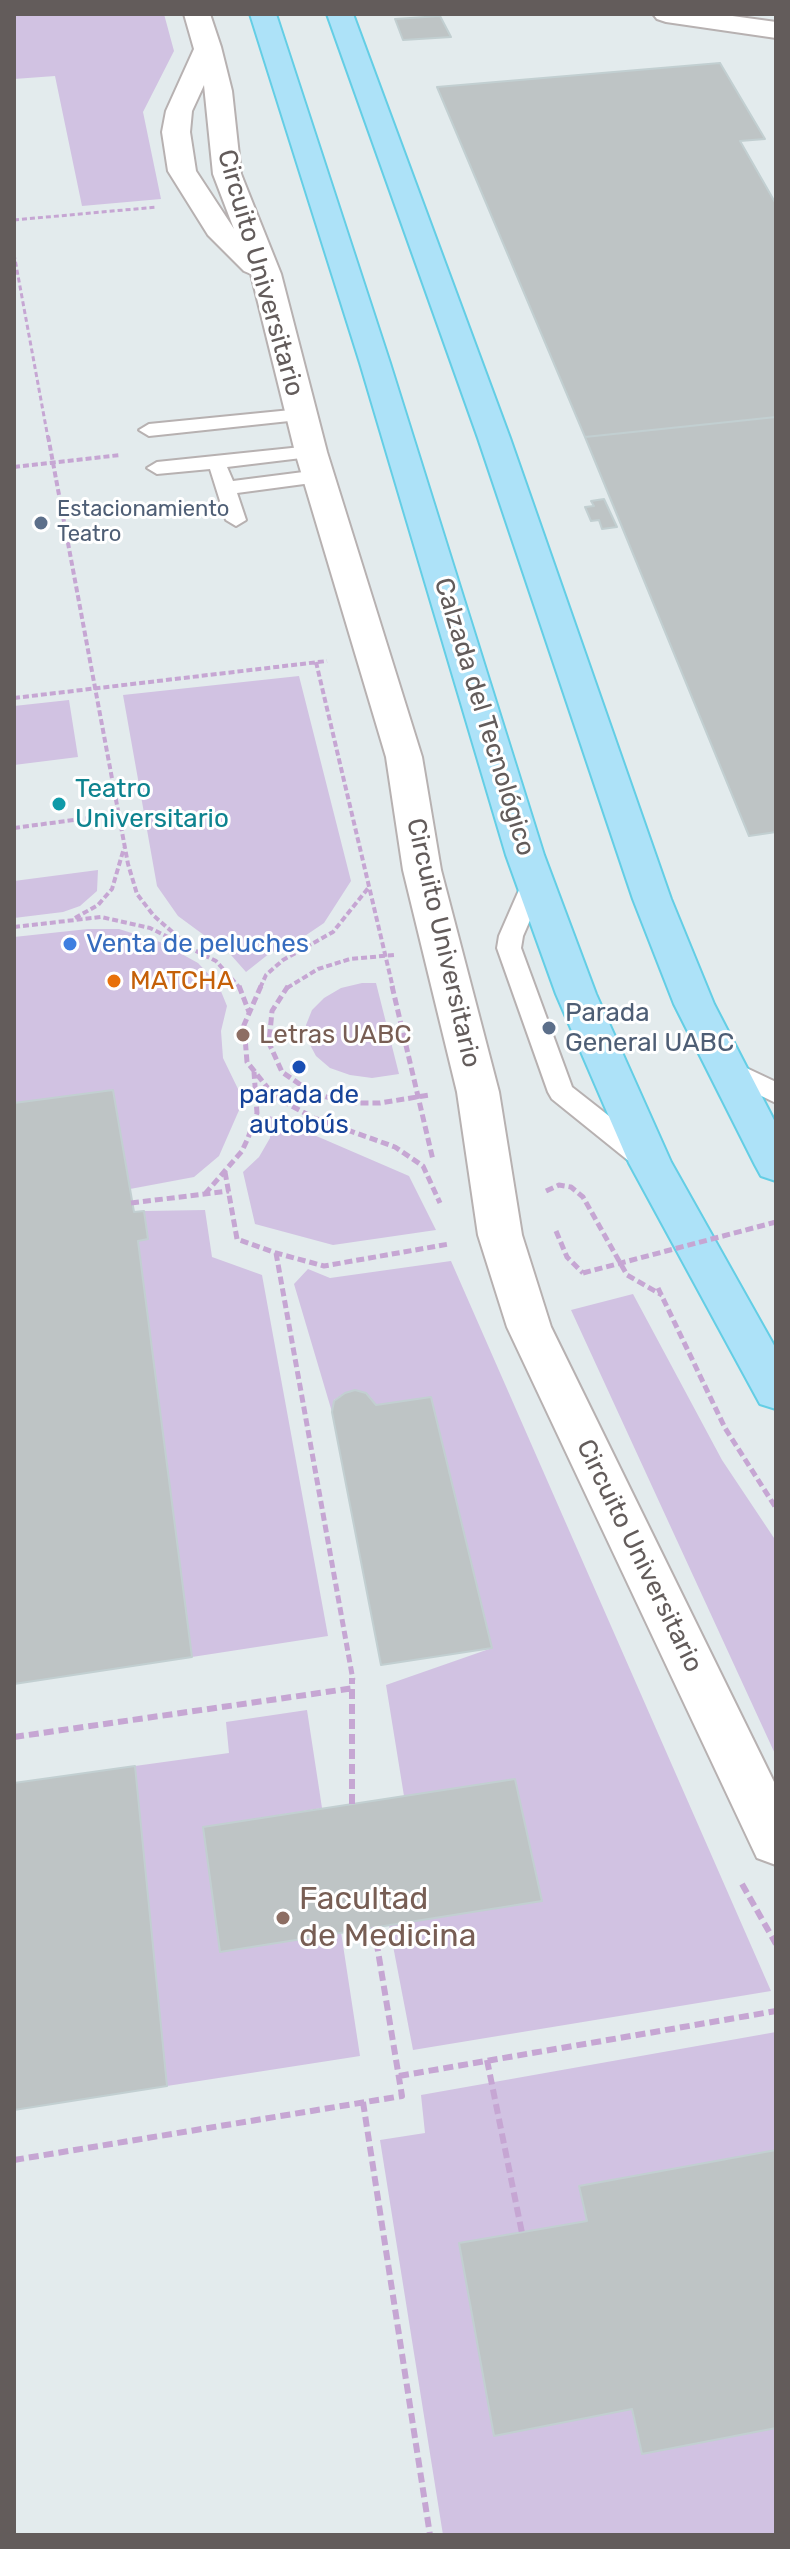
<!DOCTYPE html>
<html>
<head>
<meta charset="utf-8">
<style>
  body { margin:0 }
  #map { position:relative; width:790px; height:2549px; overflow:hidden; background:#e3ebed; font-family:Rubik,sans-serif }
  canvas { display:block }
  .frame { position:absolute; inset:0; border:16px solid #635c5b; pointer-events:none }
</style>
</head>
<body>
<div id="map">
<canvas width="790" height="2549"></canvas>
<div class="frame"></div>
</div>
<script>
const g = document.querySelector('canvas').getContext('2d');
g.lineJoin = 'round';
function paint(path, color) { g.fillStyle = color; g.fill(path, 'evenodd'); }
const shape = rows => new Path2D(rows.map(r => 'M' + r).join(''));
function strokePath(path, color, width, dash) { g.strokeStyle = color; g.lineWidth = width; g.lineCap = dash ? 'butt' : 'round'; g.setLineDash(dash || []); g.stroke(path); }
function write(font, color, halo, rows, align = 'center') {
  g.font = font + ' Rubik,sans-serif'; g.lineWidth = 6; g.setLineDash([]); g.textBaseline = 'middle'; g.strokeStyle = halo; g.fillStyle = color; for (const [text, x, y, turn = 0] of rows) {
    g.save(); g.translate(x, y); g.rotate((+turn || 0) * Math.PI / 180); g.textAlign = isNaN(turn) ? turn : align; if (halo) g.strokeText(text, 0, 0); g.fillText(text, 0, 0); g.restore();
  }
}
paint(shape([
  [14,14,164,14,174,51,143,112,161,199,82,206,55,76,14,79],
  [299,676,351,881,324,923,293,944,270,953,246,972,231,955,178,916,157,886,123,695],
  [69,700,78,757,14,765,14,706],
  [98,870,97,891,80,906,63,912,14,918,14,881],
  [88,929,119,929,160,942,198,963,218,984,227,1006,221,1031,223,1058,239,1091,240,1108,219,1156,194,1177,130,1189,113,1090,14,1103,14,937],
  [362,983,376,983,399,1074,372,1078,350,1075,330,1068,316,1056,308,1041,306,1025,312,1010,324,998,341,988],
  [270,1116,409,1176,436,1230,333,1245,255,1224,243,1172,259,1157,270,1138],
  [205,1210,212,1257,262,1275,328,1636,192,1657,138,1241,144,1211],
  [451,1261,771,1991,413,2050,389,1925,542,1900,515,1779,404,1796,386,1685,492,1648,431,1398,376,1405,366,1393,355,1391,345,1393,334,1400,332,1412,294,1284,308,1269,330,1278],
  [633,1294,722,1460,776,1541,776,1756,571,1310],
  [307,1710,322,1808,204,1827,220,1951,341,1932,360,2056,167,2086,135,1766,229,1753,226,1722],
  [776,2032,776,2535,443,2535,380,2140,425,2133,421,2095]
]), '#d1c2e2');
const building = shape([
  [440,16,451,37,403,40,395,19,440,16],
  [720,63,765,139,740,141,776,204,776,417,585,437,437,87,720,63],
  [776,417,776,832,749,836,585,437,776,417],
  [604,499,617,527,602,529,599,520,591,521,585,507,594,506,591,501,604,499],
  [113,1090,134,1212,144,1211,148,1239,138,1241,192,1657,14,1684,14,1103,113,1090],
  [355,1390,366,1393,376,1405,431,1397,492,1648,381,1665,332,1412,334,1401,345,1393,355,1390],
  [135,1766,167,2086,14,2110,14,1783,135,1766],
  [515,1779,542,1901,220,1952,203,1827,515,1779],
  [776,2150,776,2428,642,2454,632,2409,494,2436,459,2243,587,2221,579,2186,776,2150]
]);
paint(building, '#bec4c5');
strokePath(building, '#c2cfd1', 2);
const service = shape([
  [301,409,308,411,311,415,308,419,149,436,139,430,149,424,301,409],
  [311,446,318,448,321,452,318,456,227,467,233,481,319,470,329,476,319,482,237,493,246,520,236,526,226,520,210,469,157,474,147,468,157,462,311,446],
  [535,873,544,875,547,881,523,936,521,948,572,1087,660,1156,663,1163,660,1170,650,1173,640,1170,552,1099,548,1092,497,948,499,936,523,881,526,875,535,873],
  [723,1057,776,1082,776,1103,714,1073,710,1066,714,1059,723,1057]
]);
const tertiary = shape([
  [184,14,210,14,221,47,232,91,241,174,281,274,327,452,422,757,441,870,499,1092,522,1235,551,1327,776,1786,776,1865,757,1858,507,1327,478,1235,457,1092,403,870,386,757,295,452,251,274,244,271,208,235,168,171,162,132,166,111,194,49,184,14],
  [204,85,213,174,234,229,196,171,190,132,192,111,204,85],
  [653,14,718,14,776,22,776,38,666,22,657,19,653,14]
]);
const primary = shape([
  [250,14,276,14,390,363,544,855,596,994,671,1162,776,1349,776,1409,760,1404,629,1163,556,994,506,855,360,363,250,14],
  [327,14,353,14,510,438,671,899,714,1004,776,1124,776,1181,761,1176,755,1165,674,1004,633,899,478,438,327,14]
]);
strokePath(service, '#b7b1b1', 4);
strokePath(tertiary, '#b7b1b1', 4);
strokePath(primary, '#64cee5', 4);
strokePath(shape([
  [14,220,157,207],
  [14,254,48,438]
]), '#c6a6d3', 3, [5, 3]);
strokePath(shape([
  [48,436,128,864,137,894,154,916,185,943],
  [14,467,120,455],
  [316,662,393,988],
  [14,698,327,661],
  [14,828,118,814],
  [75,918,98,905,112,889,124,848],
  [14,927,101,917,150,928,216,961,240,988],
  [260,988,266,975,283,960,333,932,369,887],
  [287,988,318,969,350,959,394,955]
]), '#c6a6d3', 4, [6, 3]);
strokePath(shape([
  [239,986,249,1012],
  [261,986,244,1025,247,1062,275,1097,314,1118,395,1147,423,1166,440,1203],
  [288,986,272,1011,269,1043,282,1072,311,1092,346,1103,380,1103,429,1095],
  [392,986,433,1160],
  [225,1172,237,1239,276,1253,324,1266,449,1244],
  [546,1191,559,1185,571,1187,583,1197,627,1275,662,1295],
  [205,1194,242,1151,248,1138,257,1113,254,1072],
  [131,1203,229,1191],
  [556,1231,567,1257,583,1273],
  [276,1253,353,1680],
  [658,1288,725,1428,776,1508]
]), '#c6a6d3', 5, [8, 4]);
strokePath(shape([
  [14,1737,354,1688],
  [352,1804,352,1678],
  [742,1884,776,1944],
  [487,2060,522,2233],
  [399,2076,776,2011],
  [363,2102,430,2535],
  [14,2160,402,2096,374,1927]
]), '#c6a6d3', 6, [10, 5]);
paint(service, '#fff');
paint(tertiary, '#fff');
paint(primary, '#ade2f8');
strokePath(shape([
  [583,1273,776,1222]
]), '#c6a6d3', 5, [8, 4]);
for (const [x, y, r, color] of [
  [41,523,8,"#5c6f8a"],
  [59,804,8,"#0f9aa8"],
  [70,944,8,"#3f7fe0"],
  [114,981,8,"#e8710a"],
  [549,1028,8,"#5c6f8a"],
  [243,1035,8,"#8d6e63"],
  [299,1067,8,"#1a4fb4"],
  [283,1918,8,"#8d6e63"]
]) { const dot = new Path2D(); dot.arc(x, y, r, 0, 2 * Math.PI); g.fillStyle = color; g.fill(dot); strokePath(dot, '#fff', 3); }
write('22px', '#4e5e75', '#fff', [
  ["Estacionamiento",57,510],
  ["Teatro",57,535]
], 'left');
write('26px', '#635c5b', '#fff', [
  ["Circuito Universitario",260,273,74],
  ["Calzada del Tecnológico",484,717,73],
  ["Circuito Universitario",443,943,77],
  ["Circuito Universitario",639,1556,64]
]);
write('26px', '#0d838f', '#fff', [
  ["Teatro",75,789],
  ["Universitario",75,819]
], 'left');
write('26px', '#366cbe', '#fff', [
  ["Venta de peluches",86,944]
], 'left');
write('26px', '#c56008', '#fff', [
  ["MATCHA",130,981]
], 'left');
write('26px', '#4e5e75', '#fff', [
  ["Parada",565,1013],
  ["General UABC",565,1043]
], 'left');
write('26px', '#785e54', '#fff', [
  ["Letras UABC",259,1035]
], 'left');
write('26px', '#164399', '#fff', [
  ["parada de",299,1095],
  ["autobús",299,1125]
]);
write('32px', '#785e54', '#fff', [
  ["Facultad",299,1900],
  ["de Medicina",299,1937]
], 'left');
</script>
</body>
</html>
